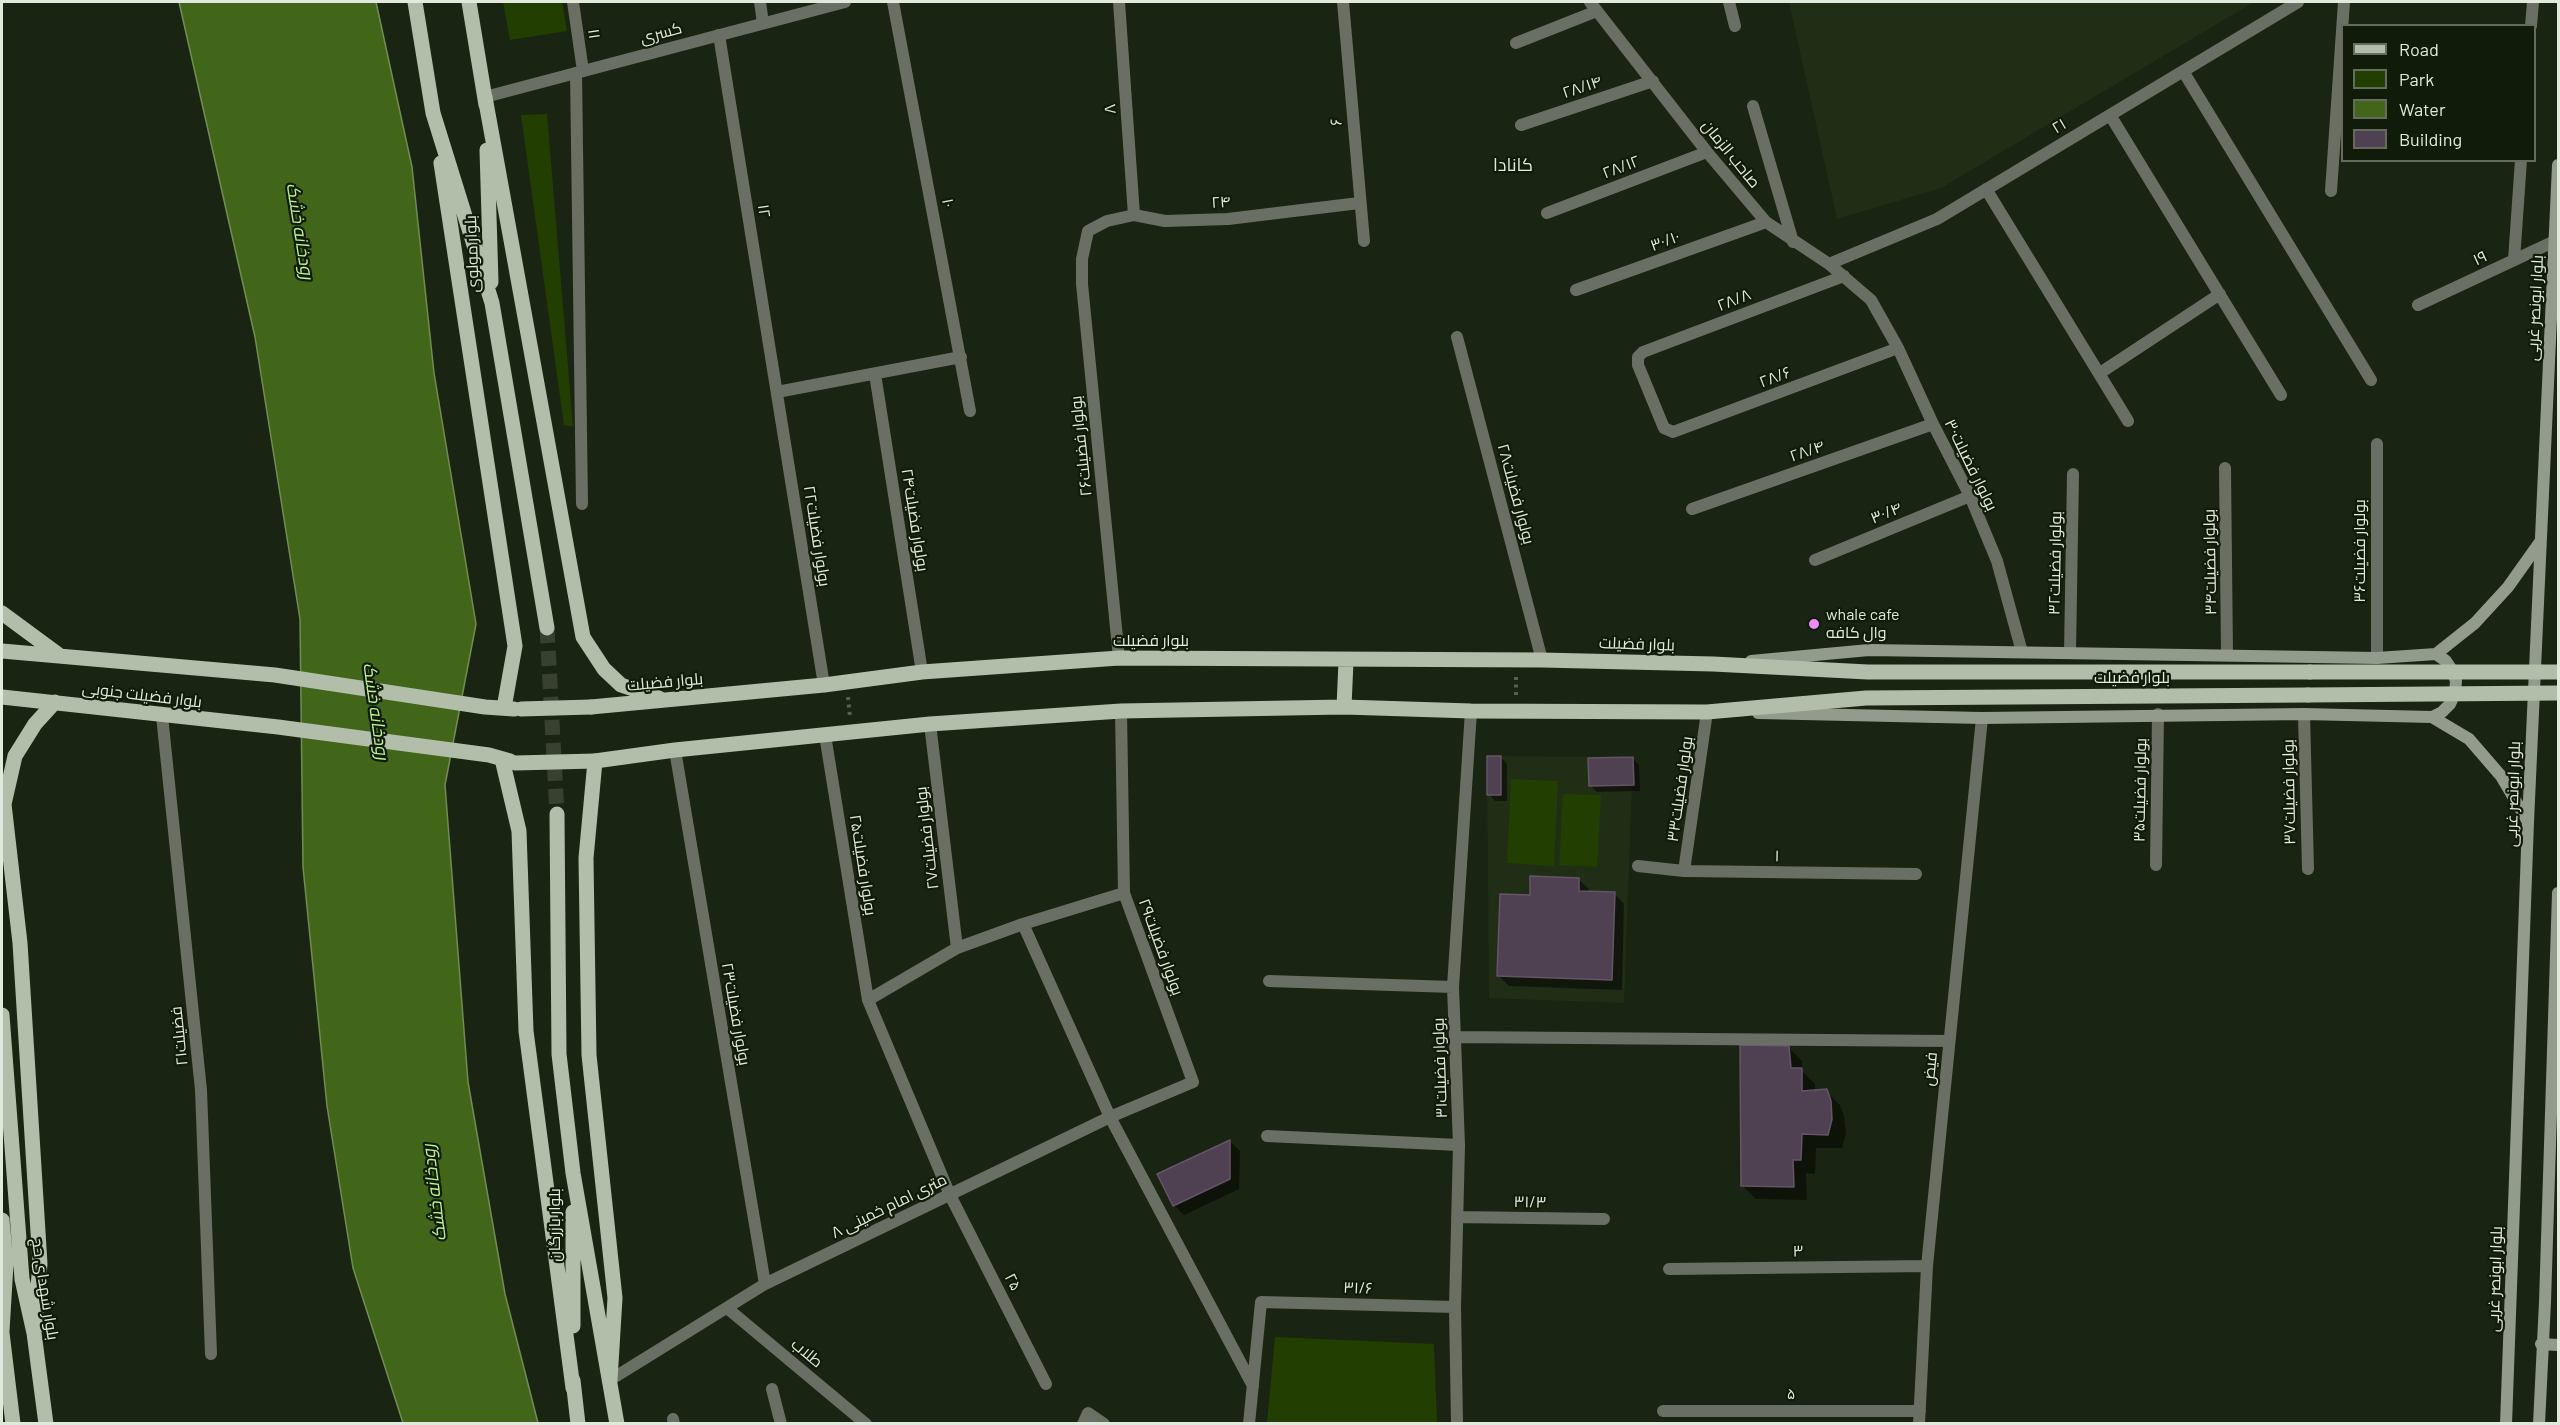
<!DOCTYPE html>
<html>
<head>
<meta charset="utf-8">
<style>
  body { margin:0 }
  #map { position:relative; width:2560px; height:1425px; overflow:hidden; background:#1a2412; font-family:Barlow,sans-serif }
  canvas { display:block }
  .frame { position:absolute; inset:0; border:3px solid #e1e8dc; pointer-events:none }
  .legend { position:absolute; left:2341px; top:24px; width:195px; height:138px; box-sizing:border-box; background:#111b09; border:2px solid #646d5d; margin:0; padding:8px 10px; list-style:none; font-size:18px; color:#e1e8dc }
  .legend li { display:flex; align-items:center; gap:12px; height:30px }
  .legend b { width:30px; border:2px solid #646d5d }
</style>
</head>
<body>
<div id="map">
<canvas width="2560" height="1425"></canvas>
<div class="frame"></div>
<ul class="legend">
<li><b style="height:8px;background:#b2beaa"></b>Road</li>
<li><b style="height:16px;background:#223e00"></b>Park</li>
<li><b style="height:16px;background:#41661a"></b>Water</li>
<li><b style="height:16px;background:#4f4052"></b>Building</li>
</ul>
</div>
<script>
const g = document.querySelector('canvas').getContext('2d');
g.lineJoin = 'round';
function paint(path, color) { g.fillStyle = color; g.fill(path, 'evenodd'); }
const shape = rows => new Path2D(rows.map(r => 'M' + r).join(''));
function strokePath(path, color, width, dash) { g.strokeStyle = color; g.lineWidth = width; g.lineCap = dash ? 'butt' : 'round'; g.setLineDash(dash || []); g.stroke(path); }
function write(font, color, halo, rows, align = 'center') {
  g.font = font + ' Barlow,Cairo,sans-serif'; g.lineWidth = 4.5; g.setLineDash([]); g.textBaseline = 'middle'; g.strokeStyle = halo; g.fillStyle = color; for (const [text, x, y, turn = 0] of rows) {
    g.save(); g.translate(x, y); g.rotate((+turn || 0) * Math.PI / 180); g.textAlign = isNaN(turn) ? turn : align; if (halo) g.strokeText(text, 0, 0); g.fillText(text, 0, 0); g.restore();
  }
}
paint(shape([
  [1789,2,2254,2,1941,188,1837,219],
  [1487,756,1633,757,1624,1003,1489,998]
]), '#212e16');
paint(shape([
  [503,2,562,2,567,31,510,40],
  [547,114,573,427,564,425,521,115],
  [1511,779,1558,781,1554,866,1507,863],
  [1563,794,1601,795,1597,867,1559,865],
  [1275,1337,1434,1344,1437,1423,1267,1423]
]), '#223e00');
const water = shape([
  [179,2,376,2,412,167,434,373,476,624,445,785,468,1082,505,1294,538,1423,403,1423,353,1268,327,1106,303,867,300,619,255,337,179,2]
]);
paint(water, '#41661a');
strokePath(water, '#718d54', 1.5);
paint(shape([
  [1501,757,1507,764,1507,801,1495,801,1489,794],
  [1632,758,1639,765,1640,791,1597,792,1590,785],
  [1578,879,1589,889,1589,892,1614,893,1624,904,1622,990,1509,986,1499,976,1531,897],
  [1788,1047,1802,1061,1803,1072,1815,1084,1815,1091,1826,1091,1840,1105,1844,1116,1846,1133,1842,1148,1816,1148,1815,1174,1806,1173,1807,1200,1756,1199,1742,1185],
  [1230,1141,1240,1151,1239,1189,1184,1215,1174,1205]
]), '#0007');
const building = shape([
  [1487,756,1501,756,1501,795,1487,795,1487,756],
  [1633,757,1634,785,1589,786,1588,758,1633,757],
  [1530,876,1579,878,1579,891,1615,892,1612,980,1497,976,1500,894,1530,895,1530,876],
  [1740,1045,1789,1046,1791,1068,1802,1068,1802,1091,1827,1089,1831,1101,1832,1119,1828,1135,1802,1134,1801,1160,1793,1160,1794,1187,1741,1186,1740,1045],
  [1230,1140,1230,1179,1173,1206,1157,1174,1230,1140]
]);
paint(building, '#4f4052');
strokePath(building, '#655467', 1.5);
strokePath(shape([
  [547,628,557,814]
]), '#384130', 15, [15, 8]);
strokePath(shape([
  [1516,695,1516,675],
  [848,697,850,717]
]), '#586151', 4, [3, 4.5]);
strokePath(shape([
  [573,2,583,71],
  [760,2,763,23],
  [893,2,970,411],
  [1119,2,1134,215],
  [1343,2,1364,241],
  [1590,2,1707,152,1766,222,1829,264,1871,300,1898,348,1933,424,1970,496,1997,561,2022,652],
  [1729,2,1735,26],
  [2531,26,2533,2],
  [719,35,824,685],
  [1516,43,1597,11],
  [2183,71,2371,380],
  [576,73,582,504],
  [1753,106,1793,242],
  [2110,115,2281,395],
  [1521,125,1653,81],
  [1986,189,2128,421],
  [2331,191,2344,2],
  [1547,213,1707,152],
  [2514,260,2521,160],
  [1829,264,1937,219,2298,2],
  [1844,276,1643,352,1638,357,1638,365,1664,428,1673,432,1898,348],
  [1576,290,1766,222],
  [2418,305,2555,241],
  [1457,337,1542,660],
  [2100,373,2220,294],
  [875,374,922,672],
  [777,392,961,357],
  [2225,468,2227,655],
  [1692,509,1933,424],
  [1815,560,1970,496],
  [2070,652,2073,474],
  [1119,658,1082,284,1082,259,1088,231,1107,221,1134,215,1165,221,1228,219,1359,203],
  [2377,658,2377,444],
  [2304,714,2308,869],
  [162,716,201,1090,211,1354],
  [930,724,957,948],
  [825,735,868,1000,950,1195,1046,1384],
  [675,750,765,1284],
  [2156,865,2158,714],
  [1638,866,1684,871,1916,874],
  [1684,871,1707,712],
  [1023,924,1110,1117,1253,1386],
  [1269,981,1453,987],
  [868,1000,957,948,1023,924,1124,893],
  [1455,1037,1949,1041],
  [1267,1136,1459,1145],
  [1457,1217,1604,1219],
  [1669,1269,1927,1266],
  [727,1308,866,1424],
  [610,1380,765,1284,1110,1117,1193,1082,1124,893,1121,711],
  [772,1389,781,1424],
  [1663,1411,1920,1411],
  [673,1419,674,1424],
  [1083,1424,1088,1413,1104,1424],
  [1249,1424,1261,1302,1455,1307],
  [1457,1424,1455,1307,1459,1145,1453,987,1471,711],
  [1919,1424,1927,1266,1982,718]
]), '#696f65', 12);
strokePath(shape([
  [485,97,845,2]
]), '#696f65', 12);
strokePath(shape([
  [2436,654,2475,623,2508,587,2540,542],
  [1751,661,1869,650,2377,658,2436,654],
  [1758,713,1982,718,2304,714,2432,717,2442,712,2450,704,2455,693,2456,681,2452,670,2446,661,2436,654],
  [2432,717,2469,739,2501,776,2528,822],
  [2541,1344,2558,1345],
  [2506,1424,2528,822,2558,165],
  [2539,1424,2545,1302,2558,893]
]), '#929b8c', 12);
strokePath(shape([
  [415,2,433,113,492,303,547,628],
  [469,2,486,105],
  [485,97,583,637,604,669,621,685,659,698],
  [487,150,491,282],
  [441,163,515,646,504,708],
  [2,613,59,655],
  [2,651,275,675,485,707,514,709],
  [2,697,278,727,489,755,510,761],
  [591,707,824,685,922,672,1119,658,1542,660,1713,664,1868,672,2310,672],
  [1344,707,1346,661],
  [502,759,519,831,526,1031,573,1388],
  [557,814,559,1054,573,1173,617,1424],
  [2,1015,22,1279,34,1333,46,1424],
  [2,1220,6,1264,2,1331],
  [573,1326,573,1212],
  [2,1333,13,1424],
  [34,1333,40,1264,20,943,4,804,15,756,35,724,55,702],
  [573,1380,578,1424],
  [610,1380,615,1298,589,1055,586,858,595,761,675,750,930,724,1121,711,1344,707,1471,711,1707,712,1866,698,2308,695]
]), '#b2beaa', 15);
strokePath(shape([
  [2310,672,2558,672],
  [2308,695,2558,693],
  [521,709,591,707],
  [515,763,595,761]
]), '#b2beaa', 15);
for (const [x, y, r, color] of [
  [1814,624,6,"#ec8cfb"]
]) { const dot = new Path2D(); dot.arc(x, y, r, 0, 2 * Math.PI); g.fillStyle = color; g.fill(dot); strokePath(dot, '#111b09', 2); }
write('16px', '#e1e8dc', '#111b09', [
  ["کسری",661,33,-15],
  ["۱۱",594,34,82],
  ["۲۸/۱۴",1582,87,-18],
  ["۸",1110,109,-94],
  ["۶",1336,122,-95],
  ["۲۱",2059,126,-31],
  ["صاحب الزمان",1731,154,51],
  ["۲۸/۱۲",1621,167,-21],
  ["۲۴",1221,202,-4],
  ["۱۰",948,203,79],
  ["۱۲",764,211,81],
  ["۳۰/۱۰",1665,241,-20],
  ["بلوار مولوی",472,254,-92],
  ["۱۹",2480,258,-25],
  ["۲۸/۸",1734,300,-21],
  ["بلوار ابونصر غربی",2535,308,-87],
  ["۲۸/۶",1775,377,-21],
  ["بولوار فضیلت۲۶",1081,446,-96],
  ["۲۸/۴",1807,451,-19],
  ["بولوار فضیلت۳۰",1971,465,64],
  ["بولوار فضیلت۲۸",1516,494,75],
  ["۳۰/۴",1886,513,-22],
  ["بولوار فضیلت۲۴",915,520,81],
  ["بولوار فضیلت۲۲",817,536,81],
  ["بولوار فضیلت۳۶",2360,551,-90],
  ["بولوار فضیلت۳۴",2210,562,-91],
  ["بولوار فضیلت۳۲",2055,563,-89],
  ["بلوار فضیلت",1151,641],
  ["بلوار فضیلت",1637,644,2],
  ["بلوار فضیلت",2132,678],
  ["بلوار فضیلت",665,682,-5],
  ["بلوار فضیلت جنوبی",142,695,7],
  ["بولوار فضیلت۳۳",1680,789,-82],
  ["بولوار فضیلت۳۵",2140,790,-89],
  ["بولوار فضیلت۳۷",2289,792,-91],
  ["بلوار ابونصر غربی",2513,794,-88],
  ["بولوار فضیلت۲۷",927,838,-97],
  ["۱",1777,856,1],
  ["بولوار فضیلت۲۵",863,865,81],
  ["بولوار فضیلت۲۹",1161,947,70],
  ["بولوار فضیلت۲۳",736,1014,80],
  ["فضیلت۲۱",179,1036,-96],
  ["بولوار فضیلت۳۱",1440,1068,-92],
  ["فیض",1930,1069,-84],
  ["۳۱/۳",1530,1202,1],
  ["۸ متری امام خمینی",889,1206,-26],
  ["بلوار بازرگان",555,1225,-90],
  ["۳",1798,1251,-1],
  ["بلوار ابونصر غربی",2495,1279,-88],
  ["۲۵",1013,1282,63],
  ["۳۱/۶",1358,1288,2],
  ["بلوار شهدای حج",45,1289,81],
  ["طلاب",807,1353,40],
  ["۵",1791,1394]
]);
write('16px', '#e1e8dc', '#111b09', [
  ["whale cafe",1826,615],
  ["وال کافه",1826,633]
], 'left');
write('18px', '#e1e8dc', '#111b09', [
  ["کانادا",1513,165]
]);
write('italic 18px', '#bbf28d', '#111b09', [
  ["رودخانه خشک",300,231,81],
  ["رودخانه خشک",376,711,82],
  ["رودخانه خشک",434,1193,-97]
]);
</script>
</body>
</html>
